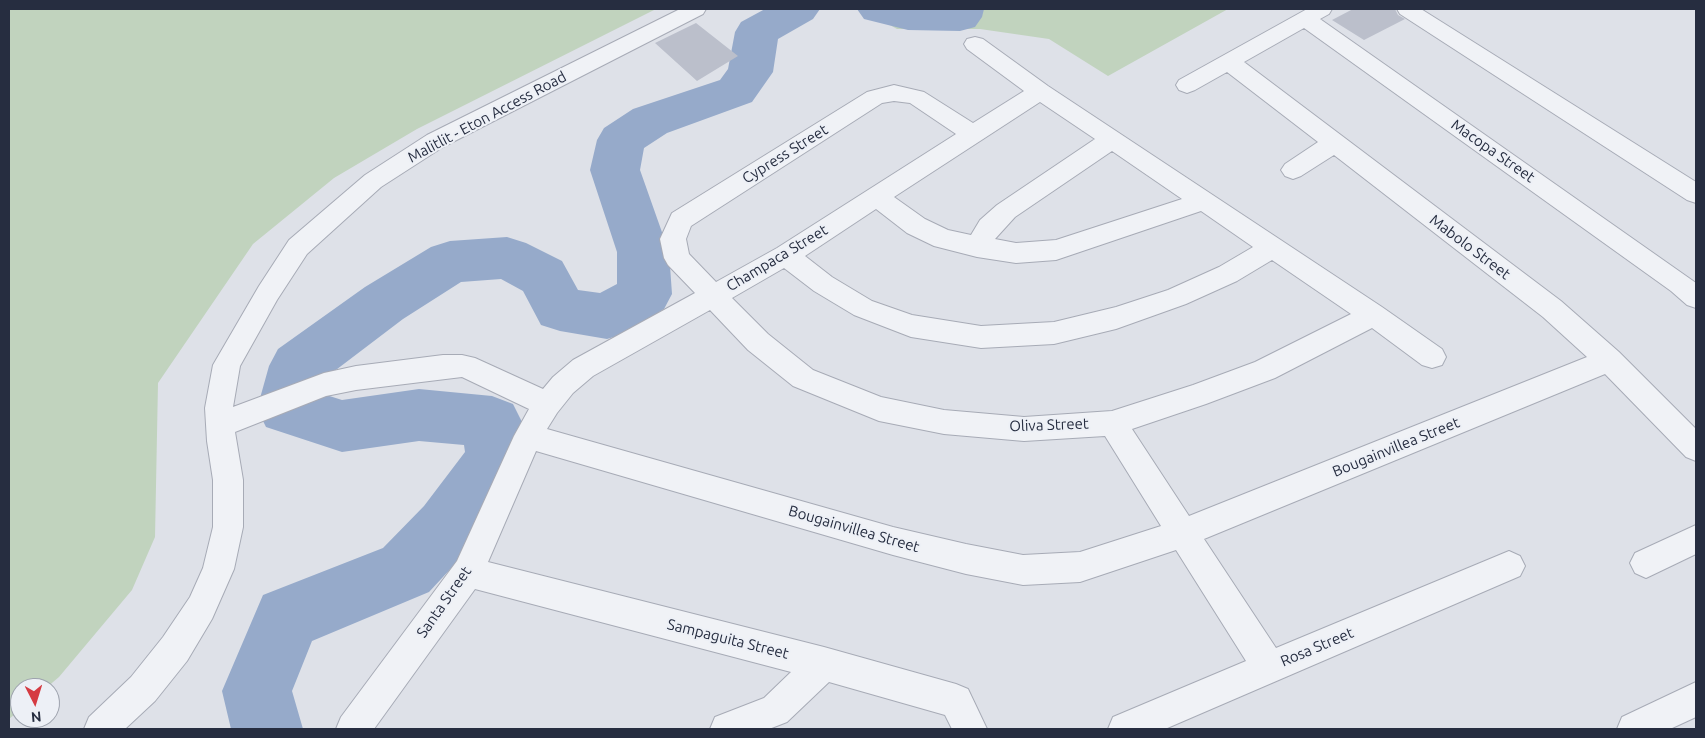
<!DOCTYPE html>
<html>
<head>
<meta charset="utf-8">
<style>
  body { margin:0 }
  #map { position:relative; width:1705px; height:738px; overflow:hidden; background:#dee1e8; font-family:Ubuntu,sans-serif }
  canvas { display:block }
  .frame { position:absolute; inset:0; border:10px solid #262d40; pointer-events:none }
  .north { position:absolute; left:10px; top:678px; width:50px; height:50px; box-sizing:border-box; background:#edf0f6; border:1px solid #9da2ad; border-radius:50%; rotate:175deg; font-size:14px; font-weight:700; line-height:20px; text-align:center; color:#262d40 }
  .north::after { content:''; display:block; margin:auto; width:18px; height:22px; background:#d53b42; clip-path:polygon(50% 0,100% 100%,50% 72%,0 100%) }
</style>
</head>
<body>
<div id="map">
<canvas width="1705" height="738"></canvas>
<div class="frame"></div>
<div class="north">N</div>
</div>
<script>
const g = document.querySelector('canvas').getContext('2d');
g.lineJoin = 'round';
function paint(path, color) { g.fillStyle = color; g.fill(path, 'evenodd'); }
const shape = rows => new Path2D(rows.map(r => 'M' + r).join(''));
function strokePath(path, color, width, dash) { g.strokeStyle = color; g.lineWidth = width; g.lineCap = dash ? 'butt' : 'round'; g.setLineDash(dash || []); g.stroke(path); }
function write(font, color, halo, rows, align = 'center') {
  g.font = font + ' Ubuntu,sans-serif'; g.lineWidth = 4; g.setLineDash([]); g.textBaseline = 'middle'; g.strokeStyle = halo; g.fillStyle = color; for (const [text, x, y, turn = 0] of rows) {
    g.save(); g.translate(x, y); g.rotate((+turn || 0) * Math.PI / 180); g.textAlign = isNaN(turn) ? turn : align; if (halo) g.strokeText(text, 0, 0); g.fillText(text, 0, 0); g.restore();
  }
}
paint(shape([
  [9,9,656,9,417,129,334,178,253,244,158,383,155,537,132,590,59,677,46,688,20,688,20,710,9,719],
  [862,9,1228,9,1108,76,1049,39,980,29,897,29]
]), '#c1d3be');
paint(shape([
  [765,9,820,9,813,19,778,39,773,72,752,102,667,133,644,148,640,170,669,252,672,294,664,309,627,333,607,339,560,331,541,325,523,291,501,279,461,282,403,319,324,379,320,393,342,400,419,389,492,396,513,404,522,422,527,459,518,478,470,548,429,592,312,641,292,691,303,729,231,729,222,691,263,595,383,548,424,506,465,452,464,445,419,441,342,452,266,427,257,409,269,366,278,349,365,287,431,247,450,241,507,237,526,243,562,261,578,290,600,293,617,284,617,252,590,170,597,140,604,128,633,109,720,80,728,69,735,32,741,22,765,9],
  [857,9,984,9,982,17,975,27,960,31,908,30,864,19,857,9]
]), '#96aaca');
paint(shape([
  [1353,9,1395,9,1398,15,1405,19,1364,40,1332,20],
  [696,23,738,56,697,81,655,43]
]), '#bbbfcb');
const minor = shape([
  [680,9,706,9,703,14,443,147,381,187,307,254,277,300,240,366,233,407,324,373,356,366,443,355,462,355,475,358,543,389,553,377,573,360,695,293,668,265,664,258,660,239,672,213,867,92,894,85,924,92,973,123,1024,91,967,49,964,44,967,39,975,37,983,39,1048,86,1382,307,1442,349,1446,357,1442,365,1432,368,1422,365,1372,328,1275,378,1206,404,1132,429,1189,516,1587,357,1543,317,1334,155,1301,176,1293,179,1285,176,1281,170,1285,164,1318,142,1227,72,1195,90,1187,93,1179,90,1176,85,1179,80,1307,9,1332,9,1329,14,1320,19,1696,283,1696,308,1687,305,1671,291,1304,28,1244,62,1561,301,1619,352,1696,429,1696,461,1686,457,1605,374,1204,539,1276,648,1509,551,1520,556,1525,566,1520,576,1165,729,1108,729,1113,717,1246,661,1176,550,1080,582,1023,585,966,574,893,555,536,451,488,562,824,647,956,684,968,689,987,729,952,729,945,715,829,682,787,722,769,729,710,729,715,717,764,698,791,672,475,589,374,729,336,729,341,717,457,561,514,436,529,409,462,377,356,390,326,396,235,432,243,480,243,527,234,569,212,619,187,661,155,701,125,729,84,729,89,717,131,677,163,637,190,597,203,568,213,527,213,480,207,441,205,408,213,365,259,286,289,240,365,175,427,135,680,9],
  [894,101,910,103,956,134,777,248,716,282,689,254,686,239,691,226,882,103,894,101],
  [1040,102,1095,139,997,205,980,220,971,235,948,230,925,219,894,197,1040,102],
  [1112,151,1182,199,1056,240,1016,243,995,239,1015,217,1112,151],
  [876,209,907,233,934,246,977,257,1016,263,1056,260,1201,211,1253,247,1219,267,1168,290,1116,307,1054,322,981,326,912,315,872,301,832,277,805,256,876,209],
  [1272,260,1351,314,1255,362,1193,385,1112,411,1024,417,944,410,881,397,813,370,768,334,732,298,784,268,814,291,854,315,911,337,981,348,1054,344,1116,329,1186,304,1237,281,1272,260],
  [710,310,748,350,793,386,879,421,944,434,1024,441,1105,436,1161,526,1080,552,1023,555,966,544,893,527,547,429,557,413,573,393,593,376,710,310],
  [1397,9,1421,9,1696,182,1696,203,1687,200,1400,14,1397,9],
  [1696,525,1696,554,1646,578,1635,573,1630,563,1635,553,1696,525],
  [1696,682,1696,717,1670,729,1617,729,1622,717,1696,682]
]);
strokePath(minor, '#a7abb6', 2);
paint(minor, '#f0f2f6');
write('15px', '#262d40', '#edf0f6', [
  ["Malitlit - Eton Access Road",487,117,-28],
  ["Macopa Street",1493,151,35],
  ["Cypress Street",785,154,-32],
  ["Mabolo Street",1470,247,37],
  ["Champaca Street",777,258,-31],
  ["Oliva Street",1049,425,-2],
  ["Bougainvillea Street",1396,447,-22],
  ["Bougainvillea Street",854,529,16],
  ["Santa Street",444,602,-55],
  ["Sampaguita Street",728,639,14],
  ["Rosa Street",1317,647,-23]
]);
</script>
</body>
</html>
